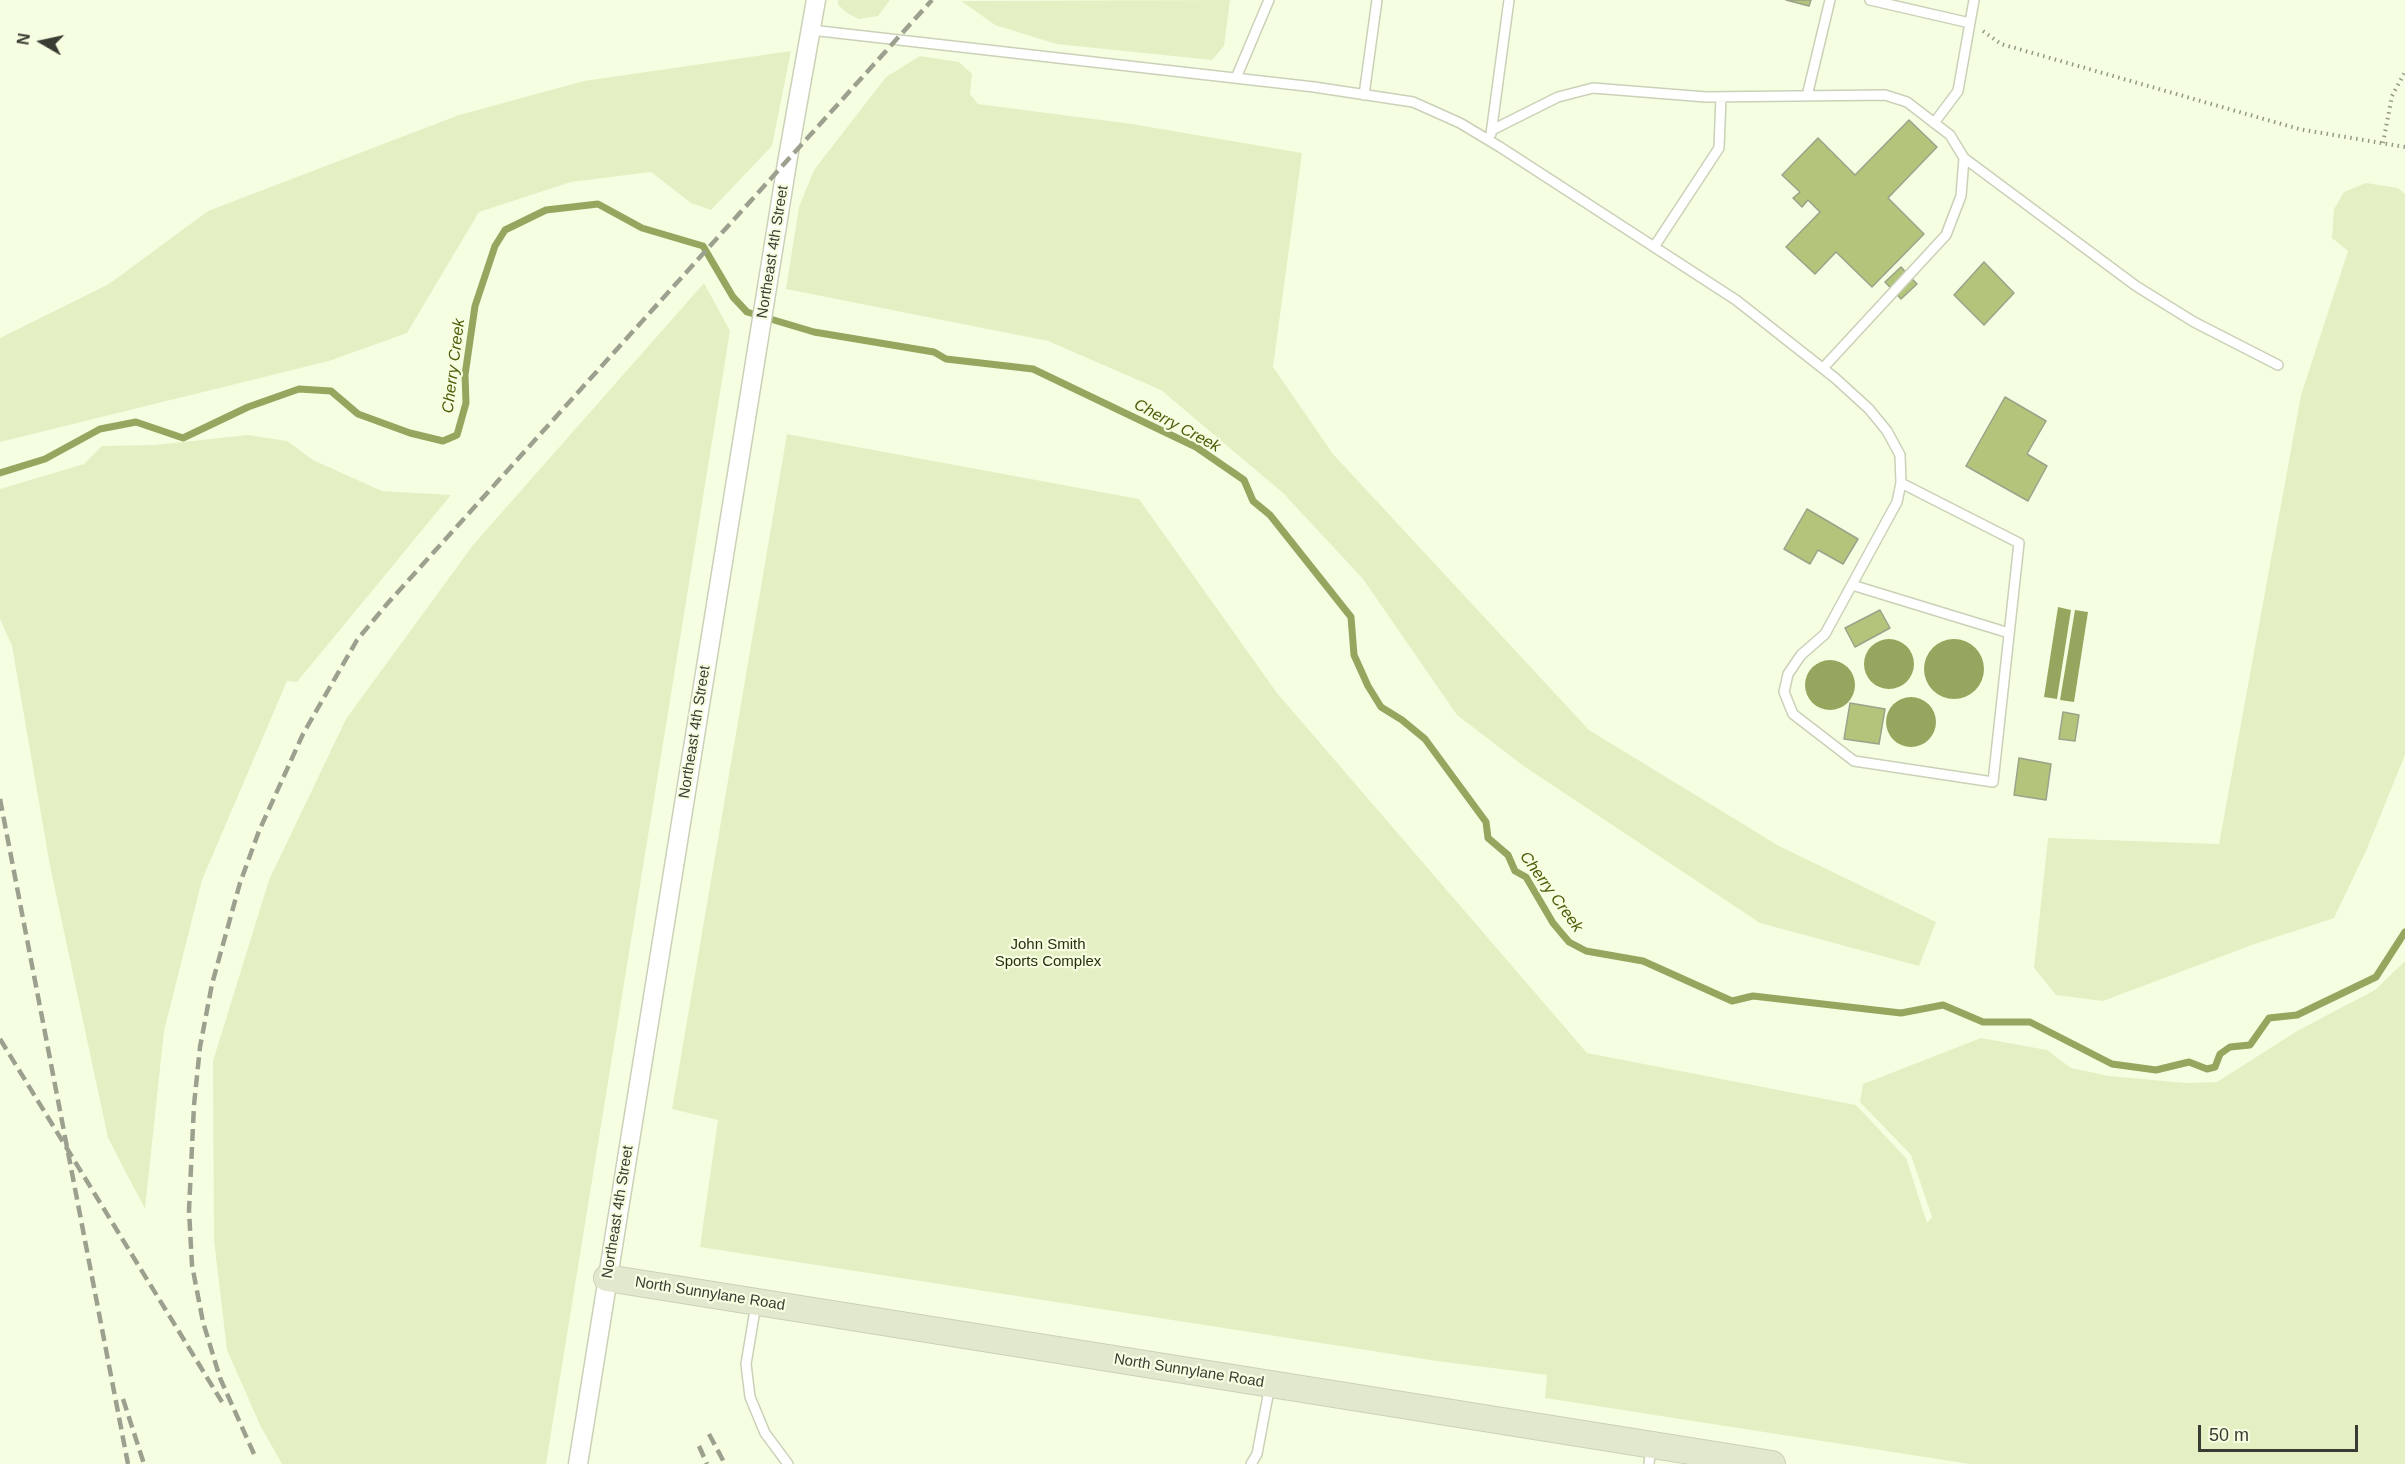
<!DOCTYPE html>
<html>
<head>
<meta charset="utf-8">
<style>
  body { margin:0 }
  #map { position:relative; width:2405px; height:1464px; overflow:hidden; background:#f6fee2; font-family:Arial,sans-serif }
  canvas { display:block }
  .north { position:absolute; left:12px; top:12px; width:60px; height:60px; -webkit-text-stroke:4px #f6fee2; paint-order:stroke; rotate:279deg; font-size:16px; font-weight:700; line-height:24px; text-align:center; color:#393c32 }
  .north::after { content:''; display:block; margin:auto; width:21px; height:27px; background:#393c32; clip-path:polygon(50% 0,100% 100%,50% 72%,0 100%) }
  .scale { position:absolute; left:2198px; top:1425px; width:160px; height:27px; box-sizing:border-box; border:3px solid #393c32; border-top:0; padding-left:8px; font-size:18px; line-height:21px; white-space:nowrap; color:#393c32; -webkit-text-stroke:4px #f6fee2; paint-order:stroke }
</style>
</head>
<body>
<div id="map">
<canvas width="2405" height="1464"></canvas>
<div class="north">N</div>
<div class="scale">50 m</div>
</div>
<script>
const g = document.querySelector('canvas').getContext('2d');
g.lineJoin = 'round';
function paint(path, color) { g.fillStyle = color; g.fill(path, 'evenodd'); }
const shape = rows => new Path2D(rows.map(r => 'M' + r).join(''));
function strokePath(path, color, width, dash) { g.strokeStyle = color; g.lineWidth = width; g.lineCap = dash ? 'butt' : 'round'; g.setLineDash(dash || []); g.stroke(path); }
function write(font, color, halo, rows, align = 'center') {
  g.font = font + ' Arial,sans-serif'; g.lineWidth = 4.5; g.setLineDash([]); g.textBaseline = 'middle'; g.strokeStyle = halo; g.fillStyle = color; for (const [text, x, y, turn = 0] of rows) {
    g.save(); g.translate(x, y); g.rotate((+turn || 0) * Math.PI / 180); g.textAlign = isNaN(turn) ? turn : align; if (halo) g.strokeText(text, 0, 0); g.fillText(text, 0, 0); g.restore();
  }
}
paint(shape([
  [838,0,890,0,878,16,859,19,847,13,838,5],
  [1230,0,1224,46,1212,60,1056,44,995,25,961,1],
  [791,51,772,146,711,210,691,203,651,172,571,182,479,212,407,333,329,361,0,442,0,338,109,284,208,211,459,115,584,81],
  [920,56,959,62,972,74,970,94,978,104,1132,124,1302,153,1273,367,1333,454,1589,730,1779,846,1936,922,1919,966,1760,923,1525,767,1457,715,1363,579,1283,493,1161,390,1048,341,786,289,799,207,814,170,886,77],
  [2366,183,2398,188,2405,194,2405,755,2366,851,2334,918,2252,945,2103,1001,2056,995,2034,968,2048,838,2219,844,2301,395,2348,251,2332,238,2334,209,2344,192],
  [704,283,730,331,546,1464,282,1464,260,1425,227,1350,214,1240,213,1061,269,880,346,719,473,545],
  [787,434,1139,499,1277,693,1587,1053,1856,1105,1906,1158,1927,1223,1932,1217,1911,1155,1860,1102,1863,1084,1981,1038,2047,1050,2071,1068,2109,1076,2186,1083,2217,1082,2297,1031,2375,990,2405,961,2405,1464,1970,1464,1545,1398,1547,1375,1437,1361,700,1247,718,1120,672,1109],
  [248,435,287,441,313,460,382,491,451,495,297,682,287,681,202,880,164,1031,145,1209,108,1138,50,866,12,646,0,619,0,489,84,464,102,446,155,445]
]), '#e4f0c4');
paint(shape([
  [2058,607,2071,610,2057,699,2044,697],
  [2075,610,2088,612,2074,702,2060,700],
  '1924 669a30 30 0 1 1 60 0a30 30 0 1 1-60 0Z',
  '1864 664a25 25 0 1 1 50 0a25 25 0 1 1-50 0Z',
  '1805 685a25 25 0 1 1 50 0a25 25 0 1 1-50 0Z',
  '1886 722a25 25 0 1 1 50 0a25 25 0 1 1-50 0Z'
]), '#95a75f');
strokePath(shape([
  [0,473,45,459,100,429,136,422,183,438,248,407,299,389,331,391,358,414,410,433,443,441,457,435,466,403,465,375,475,306,495,246,505,230,546,210,598,204,642,228,703,246,733,297,747,312,814,332,934,352,946,359,1033,369,1196,447,1244,480,1253,501,1270,515,1351,617,1354,655,1368,686,1381,707,1402,720,1425,739,1486,822,1488,838,1508,855,1515,871,1526,877,1553,923,1569,942,1586,951,1643,961,1732,1001,1753,996,1901,1013,1943,1005,1983,1022,2030,1022,2112,1064,2156,1070,2189,1062,2207,1069,2215,1067,2220,1054,2230,1047,2250,1045,2269,1018,2297,1015,2376,977,2405,932]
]), '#95a75f', 7);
const building = shape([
  [1786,0,1811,0,1809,6,1786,0],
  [1909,120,1937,147,1888,198,1924,234,1872,287,1836,252,1815,274,1786,247,1820,212,1808,200,1802,207,1793,198,1800,192,1782,175,1818,138,1855,175,1909,120],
  [1984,262,2014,293,1984,325,1954,295,1984,262],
  [1901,267,1917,284,1901,299,1885,282,1901,267],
  [2005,397,2046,421,2027,454,2047,466,2028,501,1966,466,2005,397],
  [1807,509,1858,539,1843,564,1818,550,1810,564,1784,549,1807,509],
  [1880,610,1890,628,1855,647,1845,628,1880,610],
  [1850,703,1885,709,1879,744,1844,739,1850,703],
  [2063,712,2079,715,2075,741,2059,739,2063,712],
  [2019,758,2051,764,2046,800,2014,795,2019,758]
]);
paint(building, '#b2c57b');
strokePath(building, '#9ba289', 1.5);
const lane = shape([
  [1870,0,1970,23],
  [811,30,1314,87,1413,102,1460,123,1500,147,1736,300,1835,378,1869,409,1887,431,1900,455,1901,483,1897,502,1825,634,1801,655,1788,674,1784,692,1793,714,1854,761,1993,782,2019,543,1901,483],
  [1236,78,1269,0],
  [1364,95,1377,0],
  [1807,96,1830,0],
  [1934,123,1958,91,1974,0],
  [1492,130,1558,97,1593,88,1706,97,1885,95,1907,102,1950,135,1964,158,1961,196,1946,235,1823,368],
  [1491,134,1509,0],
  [1964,158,2136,286,2194,322,2278,365],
  [1654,247,1719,148,1721,97],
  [1852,585,2009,633],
  [756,1304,746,1364,750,1397,765,1433,788,1464],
  [1251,1464,1257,1454,1270,1385],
  [1649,1464,1651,1447]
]);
const street = shape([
  [578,1464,787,163,816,0]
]);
const secondary = shape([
  [607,1278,1772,1464]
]);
strokePath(lane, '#cad1b7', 12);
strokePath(street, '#cad1b7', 21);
strokePath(secondary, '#cad1b7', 28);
strokePath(shape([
  [1983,31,2001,44,2299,129,2405,147],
  [2383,143,2392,96,2405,72]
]), '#949986', 4, [1.5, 4.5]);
strokePath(lane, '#fff', 9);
strokePath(street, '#fff', 18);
strokePath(secondary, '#e2e8ce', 26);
strokePath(shape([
  [0,799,128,1464],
  [0,1039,222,1402],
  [123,1399,144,1464],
  [709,1434,725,1464],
  [699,1446,707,1464],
  [254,1454,220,1378,203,1322,192,1265,189,1210,194,1105,200,1047,212,984,240,883,259,831,303,734,357,640,387,604,932,0]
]), '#9ba18e', 4.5, [12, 6]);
write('15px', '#393c32', '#f6fee2', [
  ["Northeast 4th Street",773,252,-81],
  ["Northeast 4th Street",695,732,-81],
  ["Northeast 4th Street",618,1212,-81],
  ["North Sunnylane Road",710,1294,9],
  ["North Sunnylane Road",1189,1371,9]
]);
write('15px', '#272e0e', '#f6fee2', [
  ["John Smith",1048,945],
  ["Sports Complex",1048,962]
]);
write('italic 16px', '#4d5c07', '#f6fee2', [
  ["Cherry Creek",454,366,-83],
  ["Cherry Creek",1177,426,28],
  ["Cherry Creek",1551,892,54]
]);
</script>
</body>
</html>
